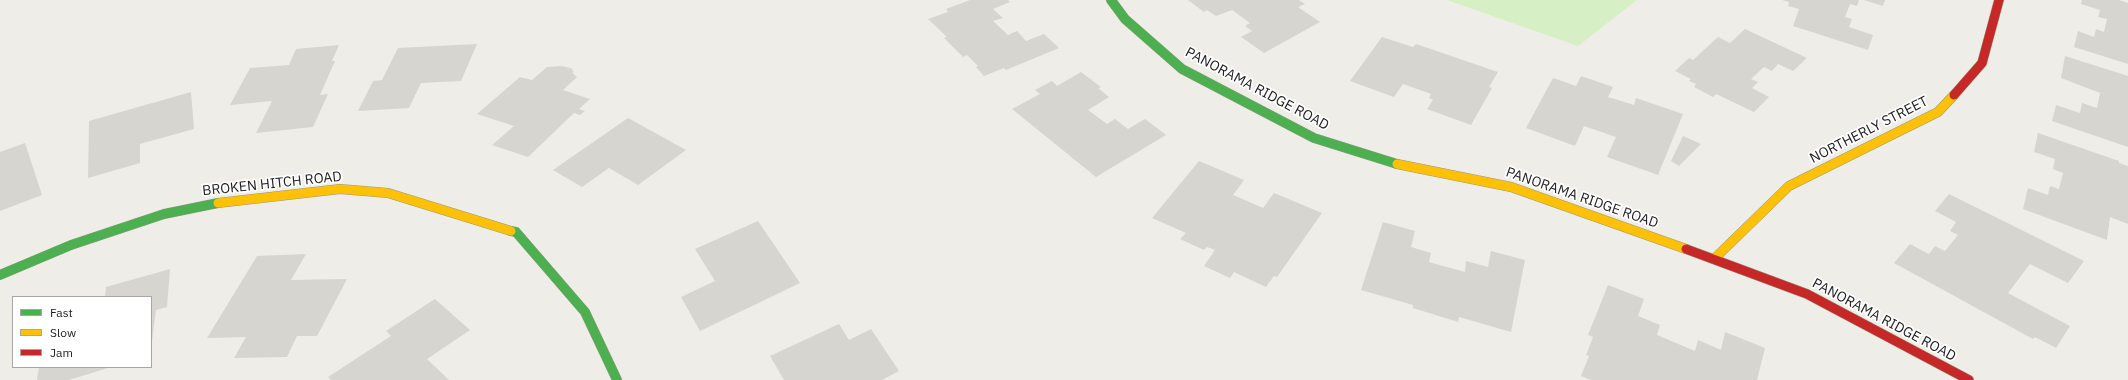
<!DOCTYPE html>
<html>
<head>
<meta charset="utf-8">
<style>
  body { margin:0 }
  #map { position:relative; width:2128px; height:380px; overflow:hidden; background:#eeede8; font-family:"IBM Plex Sans",sans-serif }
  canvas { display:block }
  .legend { position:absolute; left:12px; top:296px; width:140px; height:72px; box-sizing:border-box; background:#fff; border:1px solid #a6a6a6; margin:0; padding:5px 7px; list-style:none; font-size:12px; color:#202020 }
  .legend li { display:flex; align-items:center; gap:8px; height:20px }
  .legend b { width:20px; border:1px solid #a6a6a6 }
</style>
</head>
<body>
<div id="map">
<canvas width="2128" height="380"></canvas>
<ul class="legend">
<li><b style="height:5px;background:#4caf50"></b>Fast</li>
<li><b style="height:5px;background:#ffc107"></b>Slow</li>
<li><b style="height:5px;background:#c62828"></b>Jam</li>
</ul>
</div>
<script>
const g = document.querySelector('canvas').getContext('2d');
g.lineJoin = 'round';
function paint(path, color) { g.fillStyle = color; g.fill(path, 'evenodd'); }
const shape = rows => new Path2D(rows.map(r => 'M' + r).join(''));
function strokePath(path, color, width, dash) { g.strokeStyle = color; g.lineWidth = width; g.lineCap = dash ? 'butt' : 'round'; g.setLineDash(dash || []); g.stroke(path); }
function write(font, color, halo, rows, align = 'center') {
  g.font = font + ' "IBM Plex Sans",sans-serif'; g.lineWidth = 3.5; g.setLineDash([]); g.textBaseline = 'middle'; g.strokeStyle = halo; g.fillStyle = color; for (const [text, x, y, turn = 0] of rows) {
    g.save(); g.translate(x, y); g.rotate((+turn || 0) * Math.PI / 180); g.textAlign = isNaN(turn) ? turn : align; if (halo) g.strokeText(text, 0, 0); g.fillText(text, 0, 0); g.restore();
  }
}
paint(shape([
  [1447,0,1637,0,1578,46]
]), '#d7efc4');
paint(shape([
  [970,0,1008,0,1010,2,993,9,1003,18,993,21,1008,35,1017,31,1026,41,1044,34,1059,48,1006,70,1004,68,984,76,976,67,978,66,967,55,963,57,944,38,947,37,928,19,948,12,946,9],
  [1188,0,1299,0,1305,4,1298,7,1320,22,1264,53,1241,37,1252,31,1245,26,1250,23,1232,10,1216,16,1207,10,1204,12],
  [1782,0,1859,0,1857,6,1850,4,1845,17,1852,19,1849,27,1873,35,1868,50,1793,26,1799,9,1788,6,1789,2],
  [1864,0,1885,0,1883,6],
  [2082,0,2119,0,2128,3,2128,64,2074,47,2078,31,2094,37,2096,29,2104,32,2107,19,2098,17,2100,10,2081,4],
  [1745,29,1807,58,1793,71,1778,64,1772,71,1764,67,1751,79,1758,82,1752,88,1769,97,1754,112,1716,94,1713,97,1694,87,1696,84,1689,81,1691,79,1675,71,1689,58,1693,60,1718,37,1730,43],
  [1382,37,1413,47,1416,44,1498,72,1489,87,1492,88,1471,125,1427,109,1433,100,1429,98,1431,94,1403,84,1394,97,1350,81],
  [477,44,461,81,421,83,409,108,358,111,373,81,382,80,398,48],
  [339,45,332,61,335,61,320,95,328,94,313,127,256,133,272,101,230,105,250,68,289,65,296,49],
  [2065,56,2128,76,2128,147,2052,121,2056,105,2080,113,2082,103,2097,108,2100,93,2061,78],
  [562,66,573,69,572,71,575,72,572,73,577,77,563,90,590,99,579,109,585,111,580,115,574,113,528,157,492,145,514,126,477,114,520,77,532,80,547,67],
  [1081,72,1101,87,1098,88,1109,97,1088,110,1107,124,1115,119,1128,129,1145,119,1166,135,1096,177,1012,109,1040,94,1035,90,1052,81,1057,86],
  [1581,76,1613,87,1608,97,1634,105,1636,98,1683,114,1658,175,1607,157,1616,137,1584,126,1575,146,1526,128,1553,78,1576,86],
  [191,92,194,129,140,144,140,163,88,178,89,121],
  [628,118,686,150,638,185,609,168,582,187,553,170],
  [2038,133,2119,161,2119,163,2128,166,2128,224,2110,217,2107,240,2023,209,2028,188,2048,195,2050,186,2059,189,2063,173,2053,169,2055,159,2034,152],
  [1683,136,1701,144,1679,166,1671,161],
  [25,143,42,195,0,211,0,152],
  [1199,161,1244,180,1233,195,1263,208,1274,193,1322,213,1277,277,1274,276,1266,287,1234,272,1230,278,1204,266,1215,250,1207,247,1204,250,1180,239,1186,233,1152,218],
  [1949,194,2084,261,2068,283,2030,264,2008,293,2070,326,2056,348,2035,337,2033,339,1894,263,1910,244,1929,254,1935,246,1945,251,1958,235,1950,231,1956,222,1935,211],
  [758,221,800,283,700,331,681,297,715,281,695,249],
  [1383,222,1415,231,1411,247,1431,253,1429,262,1465,272,1466,261,1488,267,1491,251,1525,260,1511,332,1459,317,1458,322,1413,308,1413,305,1361,290],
  [306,254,291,280,347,279,317,336,297,336,287,357,234,358,246,337,207,338,257,256],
  [170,269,167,307,156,310,151,349,151,297,105,297,106,287],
  [1608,285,1644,299,1638,316,1660,325,1657,335,1695,351,1698,340,1721,350,1725,332,1765,348,1757,380,1591,380,1581,376,1589,356,1586,355,1593,337,1588,335],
  [435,299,470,330,427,359,449,380,331,380,328,377,391,336,386,331],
  [839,324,849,340,871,329,899,371,882,380,784,380,770,356],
  [39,367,111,367,69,380,37,380]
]), '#d7d5d0');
const fast = shape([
  [1111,0,1125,19,1182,69,1314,138,1397,164],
  [511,231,516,232,585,312,617,380],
  [0,275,71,245,164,214,218,203]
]);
const slow = shape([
  [1397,164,1511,187,1686,249],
  [218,203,340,189,388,193,511,231],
  [1714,259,1789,186,1938,112,1954,95]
]);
const jam = shape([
  [1954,95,1982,63,1999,0],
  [1686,249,1807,294,1969,380]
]);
strokePath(fast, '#95997f', 10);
strokePath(slow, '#95997f', 10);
strokePath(jam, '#95997f', 10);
strokePath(fast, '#4caf50', 9);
strokePath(slow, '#ffc107', 9);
strokePath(jam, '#c62828', 9);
write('14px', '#202020', '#fff', [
  ["PANORAMA RIDGE ROAD",1257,89,28],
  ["NORTHERLY STREET",1869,130,-27],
  ["BROKEN HITCH ROAD",272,184,-6],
  ["PANORAMA RIDGE ROAD",1582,198,19],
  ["PANORAMA RIDGE ROAD",1884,320,28]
]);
</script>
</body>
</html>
